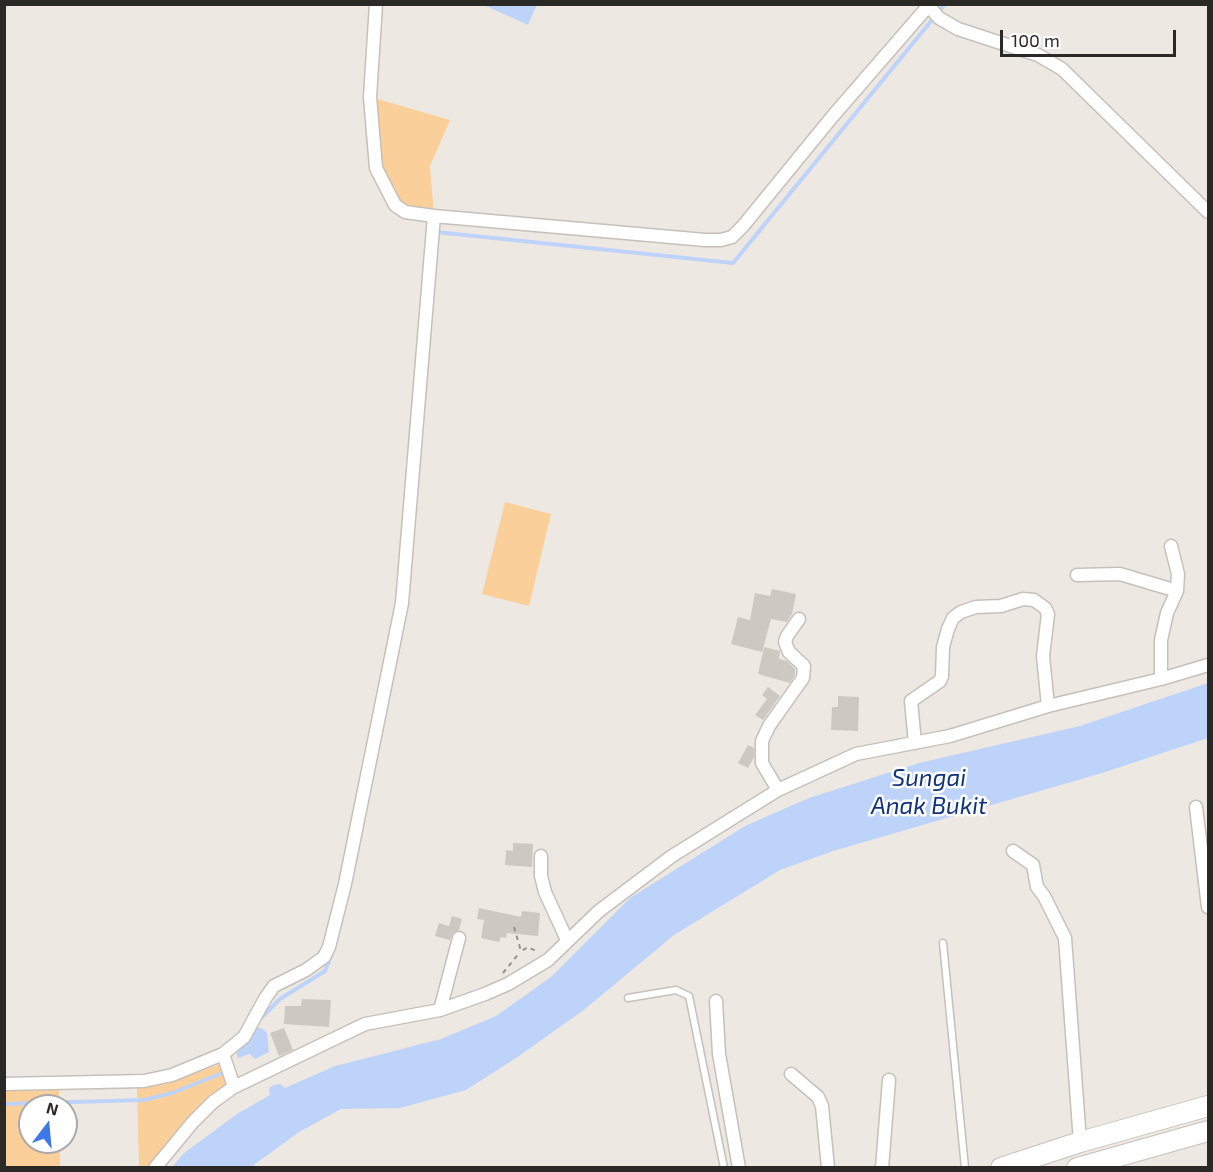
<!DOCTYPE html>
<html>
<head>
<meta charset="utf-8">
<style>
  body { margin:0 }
  #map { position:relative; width:1213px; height:1172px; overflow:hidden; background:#eee8e2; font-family:"Exo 2",sans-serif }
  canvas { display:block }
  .frame { position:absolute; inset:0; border:6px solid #2b2926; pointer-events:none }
  .north { position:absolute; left:18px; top:1094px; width:60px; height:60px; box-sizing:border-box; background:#fff; border:2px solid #aaa9a8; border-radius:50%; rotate:16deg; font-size:16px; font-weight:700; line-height:24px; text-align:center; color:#2b2926 }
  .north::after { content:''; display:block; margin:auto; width:21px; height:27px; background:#3f77e7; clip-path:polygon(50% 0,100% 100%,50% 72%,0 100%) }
  .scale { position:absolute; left:1000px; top:30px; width:176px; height:27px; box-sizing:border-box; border:3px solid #2b2926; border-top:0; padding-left:8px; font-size:18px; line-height:21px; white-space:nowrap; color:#2b2926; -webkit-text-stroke:4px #fff; paint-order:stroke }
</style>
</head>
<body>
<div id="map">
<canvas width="1213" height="1172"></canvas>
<div class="frame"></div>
<div class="north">N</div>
<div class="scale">100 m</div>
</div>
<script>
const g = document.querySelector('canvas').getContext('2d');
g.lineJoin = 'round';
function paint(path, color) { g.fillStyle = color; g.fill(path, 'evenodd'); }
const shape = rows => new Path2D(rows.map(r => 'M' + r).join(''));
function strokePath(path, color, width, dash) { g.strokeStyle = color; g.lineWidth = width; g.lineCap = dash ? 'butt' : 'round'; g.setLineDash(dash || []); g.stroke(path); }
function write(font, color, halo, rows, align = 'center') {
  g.font = font + ' "Exo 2",sans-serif'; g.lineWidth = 5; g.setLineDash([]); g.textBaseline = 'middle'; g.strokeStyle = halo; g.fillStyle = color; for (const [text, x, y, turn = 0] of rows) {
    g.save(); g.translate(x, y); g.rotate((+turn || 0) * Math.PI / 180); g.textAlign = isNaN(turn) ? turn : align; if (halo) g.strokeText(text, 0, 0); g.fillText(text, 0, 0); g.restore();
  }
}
paint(shape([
  [370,97,450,120,430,166,434,216,405,212,376,168],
  [505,502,551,514,529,606,482,594],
  [226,1062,234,1087,155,1168,139,1167,137,1088,166,1084],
  [59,1090,59,1106,30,1106,30,1142,60,1142,60,1167,5,1167,5,1091]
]), '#fbcf99');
paint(shape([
  [484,5,537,5,528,25],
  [1208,683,1208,738,1102,773,833,851,780,870,674,935,585,1009,519,1056,466,1090,400,1108,341,1109,299,1132,251,1167,172,1167,184,1153,237,1114,270,1095,269,1088,274,1085,280,1084,285,1088,335,1066,441,1039,496,1016,551,977,630,898,745,826,809,798,919,763,1080,726],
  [253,1026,263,1029,267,1033,269,1052,255,1059,250,1054,238,1058,236,1051,247,1042]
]), '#bdd3fa');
strokePath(shape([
  [436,232,733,263,945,4],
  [260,1019,280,999,325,971,334,948],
  [4,1104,144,1100,172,1093,220,1074]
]), '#bdd3fa', 4);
paint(shape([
  [772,589,796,594,792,614,787,622,771,619,762,652,731,644,738,617,750,620,755,593,770,596],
  [764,647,780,651,779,659,787,661,795,669,795,675,790,683,758,674],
  [768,687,780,696,763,720,755,715,767,699,762,695],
  [838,696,859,697,858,731,831,730,832,707,838,707],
  [748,745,754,748,754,757,748,768,738,763],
  [513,843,533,844,532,867,505,865,506,850,513,851],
  [479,908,521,917,522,911,540,913,538,936,507,933,506,938,501,937,499,942,481,938,484,920,477,919],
  [452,916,462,919,459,930,453,933,450,940,435,936,439,923,449,926],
  [302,999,331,1000,329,1027,284,1024,285,1006,301,1006],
  [284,1028,293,1050,279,1056,270,1033]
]), '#cdc8c1');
const service = shape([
  [943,943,965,1168],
  [628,998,676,990,689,996,724,1168]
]);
const minor = shape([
  [376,4,370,97,376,168,395,205,405,212,434,216],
  [927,4,939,18,958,29,1038,55,1062,69,1208,212],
  [1077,575,1120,574,1177,591],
  [1161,679,1161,640,1167,613,1177,591,1178,574,1171,546],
  [915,743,911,701,940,681,942,676,943,647,948,629,953,618,961,612,976,607,1001,606,1023,599,1034,600,1045,608,1048,614,1043,656,1048,706],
  [778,790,762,763,762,741,769,726,803,678,804,666,789,652,785,642,787,636,799,619],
  [1196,807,1208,907],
  [1013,851,1033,865,1037,887,1044,896,1065,938,1080,1142],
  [541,856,541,876,545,892,567,940],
  [716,1001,719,1054,739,1168],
  [440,1010,459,938],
  [791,1074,818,1097,822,1106,828,1168],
  [4,1084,144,1081,172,1075,223,1054],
  [234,1087,223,1054,244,1037,266,997,274,986,306,970,324,957,329,947,345,884,402,603,434,216,705,240,721,240,732,237,743,226,832,117,930,4],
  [155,1168,193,1122,213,1102,234,1087,365,1024,440,1010,485,994,508,984,548,960,599,911,672,856,778,790,856,754,950,736,1048,706,1161,679,1208,665],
  [882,1168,889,1080]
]);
const trunk = shape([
  [1001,1168,1080,1142,1208,1106],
  [1077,1168,1208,1131]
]);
strokePath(service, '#c6c0ba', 9);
strokePath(minor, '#c6c0ba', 15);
strokePath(trunk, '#c6c0ba', 22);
strokePath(shape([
  [514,927,521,951,528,947,538,952],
  [503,973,520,952]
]), '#96928e', 2, [4.5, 4.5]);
strokePath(service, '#fff', 6);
strokePath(minor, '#fff', 12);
strokePath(trunk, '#fff', 20);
write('italic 24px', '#11337b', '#fff', [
  ["Sungai",929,778],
  ["Anak Bukit",929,806]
]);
</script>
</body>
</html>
